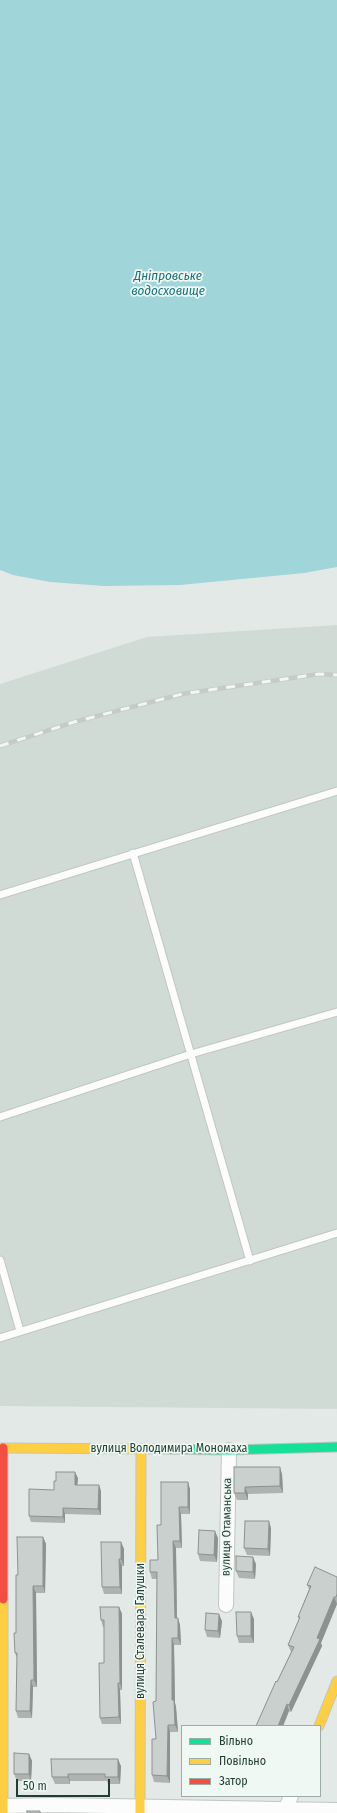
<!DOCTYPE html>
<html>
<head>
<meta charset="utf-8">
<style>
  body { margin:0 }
  #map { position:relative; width:337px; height:1813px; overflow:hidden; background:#e3e9e6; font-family:"Fira Sans Condensed",sans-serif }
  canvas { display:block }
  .legend { position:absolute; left:181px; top:1725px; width:140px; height:72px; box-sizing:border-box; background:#f0f8f4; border:1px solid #9cada7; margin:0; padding:5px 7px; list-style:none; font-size:12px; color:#1f3d33 }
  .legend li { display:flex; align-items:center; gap:8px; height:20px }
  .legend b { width:20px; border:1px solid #9cada7 }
  .scale { position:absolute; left:16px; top:1779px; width:94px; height:18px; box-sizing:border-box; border:2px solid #1f3d33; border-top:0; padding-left:5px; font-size:12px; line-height:14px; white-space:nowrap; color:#1f3d33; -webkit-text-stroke:3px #f0f8f4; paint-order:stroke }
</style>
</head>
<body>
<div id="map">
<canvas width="337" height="1813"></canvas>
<ul class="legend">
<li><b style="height:5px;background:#16e098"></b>Вільно</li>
<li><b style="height:5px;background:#ffcf43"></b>Повільно</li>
<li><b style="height:5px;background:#f24e42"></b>Затор</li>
</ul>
<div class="scale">50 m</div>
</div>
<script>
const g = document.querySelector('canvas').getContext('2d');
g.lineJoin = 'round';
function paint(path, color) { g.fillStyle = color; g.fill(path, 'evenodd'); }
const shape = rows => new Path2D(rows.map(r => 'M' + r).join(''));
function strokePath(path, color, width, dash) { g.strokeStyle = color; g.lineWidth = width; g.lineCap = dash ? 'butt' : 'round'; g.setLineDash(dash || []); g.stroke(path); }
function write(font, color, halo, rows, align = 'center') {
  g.font = font + ' "Fira Sans Condensed",sans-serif'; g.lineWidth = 3.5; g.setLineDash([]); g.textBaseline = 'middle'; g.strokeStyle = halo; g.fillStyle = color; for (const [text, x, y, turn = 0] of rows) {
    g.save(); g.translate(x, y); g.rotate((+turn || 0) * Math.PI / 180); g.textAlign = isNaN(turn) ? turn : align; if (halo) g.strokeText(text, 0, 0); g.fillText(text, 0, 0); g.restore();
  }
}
paint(shape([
  [337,625,337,1409,0,1406,0,684,147,637]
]), '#d0dbd5');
paint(shape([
  [0,0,337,0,337,567,304,573,180,585,104,586,50,582,13,575,0,570]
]), '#a0d5da');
const lane = shape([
  [133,853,250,1261],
  [0,895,337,791],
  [0,1117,191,1054,337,1012],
  [0,1260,20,1331],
  [0,1338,337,1233]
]);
const street = shape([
  [226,1605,229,1450],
  [0,1806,53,1805,337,1810],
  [284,1813,291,1796]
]);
const fast = shape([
  [158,1449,229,1450,337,1447]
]);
const slow = shape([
  [0,1448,158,1449],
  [3,1599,3,1813],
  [319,1726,337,1681],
  [140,1813,141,1449]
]);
const jam = shape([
  [3,1448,3,1599]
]);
strokePath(lane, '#c0c6c3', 9);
strokePath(street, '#c0c6c3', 16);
strokePath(fast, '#bec6c3', 11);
strokePath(slow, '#bec6c3', 11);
strokePath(jam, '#bec6c3', 11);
strokePath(lane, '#fbfcfb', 7);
strokePath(street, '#fbfcfb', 14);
strokePath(fast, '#16e098', 9);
strokePath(slow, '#ffcf43', 9);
strokePath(jam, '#f24e42', 9);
const rail = shape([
  [0,746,74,722,182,694,319,674,337,675]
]);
strokePath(rail, '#c6cac9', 4.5);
strokePath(rail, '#f0f8f4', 3, [9]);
paint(shape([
  [234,1467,282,1474,283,1493,248,1494,248,1500,237,1500,234,1493],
  [78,1478,77,1485,99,1485,101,1491,101,1515,65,1514,65,1523,31,1522,29,1516,54,1490,56,1481],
  [190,1489,190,1514,181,1514,182,1548,176,1548,177,1618,180,1625,181,1645,174,1645,175,1703,176,1707,178,1732,170,1732,170,1783,154,1782,152,1775,156,1739,157,1579,152,1579,150,1572,158,1560,161,1525],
  [271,1528,270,1556,247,1555,244,1548],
  [43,1537,46,1544,45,1593,36,1593,37,1687,33,1687,32,1718,18,1718,16,1711,17,1658,15,1653,18,1575],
  [218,1538,217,1562,200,1561,198,1554],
  [121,1542,124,1549,124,1566,122,1566,122,1594,104,1594,102,1587],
  [256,1564,255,1579,239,1578,236,1571],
  [337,1577,337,1604,321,1643,322,1646,291,1712,289,1711,283,1726,256,1726,291,1652,288,1645,299,1619,298,1617,309,1589,307,1585],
  [119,1607,122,1614,122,1690,120,1690,121,1724,102,1724,100,1718,104,1663,104,1627,103,1627,101,1620],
  [254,1619,254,1643,239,1643,237,1636],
  [222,1621,220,1638,207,1637,205,1630],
  [29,1754,32,1761,31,1781,17,1781,14,1774],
  [51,1759,121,1766,120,1784,108,1784,107,1781,70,1781,70,1784,55,1784,52,1777]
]), '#aeb3b0');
paint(shape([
  [280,1467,282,1474,283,1493,280,1486],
  [75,1472,78,1478,77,1490,75,1485],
  [188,1482,190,1489,190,1514,188,1507],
  [99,1485,101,1491,101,1515,98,1509],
  [245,1487,248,1494,248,1500,245,1493],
  [179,1507,181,1514,182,1548,180,1541],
  [63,1508,65,1514,65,1523,63,1517],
  [269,1521,271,1528,270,1556,268,1549],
  [215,1531,218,1538,217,1562,214,1555],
  [43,1537,46,1544,45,1593,43,1586],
  [173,1541,176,1548,177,1625,175,1618],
  [121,1542,124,1549,124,1566,121,1559],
  [253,1557,256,1564,255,1579,253,1572],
  [119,1559,122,1566,122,1594,120,1587],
  [33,1586,36,1593,37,1687,34,1680],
  [334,1597,337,1604,321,1643,322,1646,291,1712,289,1705],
  [119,1607,122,1614,122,1690,120,1683],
  [251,1612,254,1619,254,1643,251,1636],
  [219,1614,222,1621,220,1638,218,1631],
  [178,1618,180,1625,181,1645,178,1638],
  [172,1638,174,1645,175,1703,176,1707,178,1732,175,1725,172,1700],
  [31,1680,33,1687,32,1718,30,1711],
  [118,1683,120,1690,121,1724,119,1717],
  [287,1704,289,1711,283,1726,278,1726],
  [168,1725,170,1732,170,1783,167,1776],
  [29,1754,32,1761,31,1781,29,1774],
  [118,1759,121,1766,120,1784,118,1777],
  [68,1774,70,1781,70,1784,68,1777]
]), '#8d9290');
const building = shape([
  [234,1467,280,1467,280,1486,245,1487,245,1493,234,1493,234,1467],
  [56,1472,75,1472,75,1485,99,1485,98,1509,63,1508,63,1517,29,1516,29,1489,54,1490,54,1481,56,1481,56,1472],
  [161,1482,188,1482,188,1507,179,1507,180,1541,173,1541,175,1618,178,1618,178,1638,172,1638,172,1700,174,1700,175,1725,168,1725,167,1776,152,1775,152,1739,156,1739,153,1702,156,1701,157,1572,150,1572,150,1560,158,1560,157,1525,161,1525,161,1482],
  [245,1521,269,1521,268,1549,244,1548,245,1521],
  [199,1530,215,1531,214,1555,198,1554,199,1530],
  [17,1537,43,1537,43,1586,33,1586,34,1680,31,1680,30,1711,16,1711,17,1653,15,1653,14,1633,16,1633,16,1575,18,1575,17,1537],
  [101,1542,121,1542,121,1559,119,1559,120,1587,102,1587,101,1542],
  [236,1556,253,1557,253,1572,236,1571,236,1556],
  [315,1567,337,1577,337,1594,336,1597,334,1597,317,1638,320,1639,289,1705,287,1704,278,1726,256,1726,276,1681,277,1682,294,1647,288,1645,300,1617,298,1617,311,1586,307,1585,315,1567],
  [100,1607,119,1607,120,1683,118,1683,119,1717,100,1718,99,1663,104,1663,104,1620,101,1620,100,1607],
  [236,1612,251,1612,251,1636,237,1636,236,1612],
  [206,1613,219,1614,218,1631,205,1630,206,1613],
  [14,1753,29,1754,29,1774,14,1774,14,1753],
  [51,1759,118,1759,118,1777,105,1777,105,1774,68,1774,68,1777,52,1777,51,1759],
  [27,1811,40,1811,40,1813,27,1813,27,1811]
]);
paint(building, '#cad0cd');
strokePath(building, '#8d9290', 1);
write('12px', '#1f3d33', '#f0f8f4', [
  ["вулиця Володимира Мономаха",169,1449],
  ["вулиця Отаманська",227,1527,-89],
  ["вулиця Сталевара Галушки",141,1631,-90]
]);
write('italic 13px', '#16717c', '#f0f8f4', [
  ["Дніпровське",168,276],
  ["водосховище",168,291]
]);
</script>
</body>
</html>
